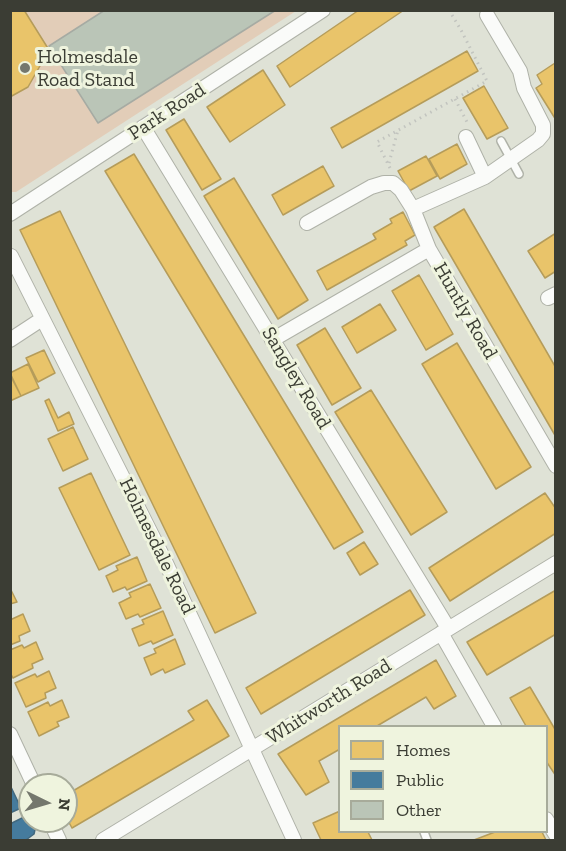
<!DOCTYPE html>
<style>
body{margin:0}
#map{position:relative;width:566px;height:851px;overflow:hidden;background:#dfe2d6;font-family:"Zilla Slab",serif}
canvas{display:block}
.frame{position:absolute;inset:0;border:12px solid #3b3d34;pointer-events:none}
.legend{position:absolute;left:338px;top:725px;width:210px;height:108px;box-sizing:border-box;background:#eff4de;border:2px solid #a7ab9a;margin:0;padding:8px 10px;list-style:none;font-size:18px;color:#3b3d34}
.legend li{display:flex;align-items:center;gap:12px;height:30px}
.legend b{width:30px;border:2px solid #a7ab9a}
.north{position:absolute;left:18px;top:773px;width:60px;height:60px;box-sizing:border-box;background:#eff4de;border:2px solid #a7ab9a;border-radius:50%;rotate:95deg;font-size:16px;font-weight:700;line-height:24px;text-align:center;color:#3b3d34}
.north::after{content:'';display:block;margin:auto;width:21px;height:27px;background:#74776d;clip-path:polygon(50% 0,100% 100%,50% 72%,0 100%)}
</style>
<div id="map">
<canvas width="566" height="851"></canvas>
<div class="frame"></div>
<ul class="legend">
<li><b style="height:16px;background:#e9c46a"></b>Homes</li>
<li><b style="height:16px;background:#457b9d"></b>Public</li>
<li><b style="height:16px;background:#bac5b7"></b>Other</li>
</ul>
<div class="north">N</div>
</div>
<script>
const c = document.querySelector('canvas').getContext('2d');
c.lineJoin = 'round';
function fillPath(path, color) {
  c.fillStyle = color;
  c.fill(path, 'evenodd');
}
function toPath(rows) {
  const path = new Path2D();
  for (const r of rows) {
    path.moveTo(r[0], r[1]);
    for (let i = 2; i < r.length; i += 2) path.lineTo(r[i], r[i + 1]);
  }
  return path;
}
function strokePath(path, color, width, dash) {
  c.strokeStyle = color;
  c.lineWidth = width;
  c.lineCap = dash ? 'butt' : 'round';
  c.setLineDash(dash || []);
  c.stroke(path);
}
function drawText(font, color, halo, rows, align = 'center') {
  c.font = font + ' "Zilla Slab",serif';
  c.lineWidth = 6;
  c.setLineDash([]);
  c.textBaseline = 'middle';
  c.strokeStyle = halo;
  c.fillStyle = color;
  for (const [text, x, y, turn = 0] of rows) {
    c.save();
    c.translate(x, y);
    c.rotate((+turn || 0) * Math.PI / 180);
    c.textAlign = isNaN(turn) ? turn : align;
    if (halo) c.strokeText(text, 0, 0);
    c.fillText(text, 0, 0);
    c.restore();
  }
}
fillPath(toPath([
 [11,11,296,11,16,192,11,192]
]), '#e2cdb8');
const homes = toPath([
 [10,10,24,10,49,50,28,87,10,97,10,10],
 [359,10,404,10,290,87,277,66,359,10],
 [467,51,478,71,342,148,331,128,467,51],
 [555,63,556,65,556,120,536,88,542,84,537,75,555,63],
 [263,70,285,105,230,142,207,107,263,70],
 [484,86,508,128,487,139,463,98,484,86],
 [184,119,221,179,202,190,166,130,184,119],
 [457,144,467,164,440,179,429,159,457,144],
 [134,154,363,532,334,549,105,171,134,154],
 [426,156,437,176,409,191,398,171,426,156],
 [323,166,334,186,283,215,272,195,323,166],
 [234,178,308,300,278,319,204,196,234,178],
 [464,209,556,368,556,437,434,227,464,209],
 [60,211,256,613,215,633,20,230,60,211],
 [403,212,415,235,405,241,407,245,327,290,317,271,376,239,373,234,392,223,390,219,403,212],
 [556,233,556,271,545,278,528,251,556,233],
 [419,275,453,334,426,350,392,291,419,275],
 [380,304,396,330,357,353,342,327,380,304],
 [325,328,361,388,332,405,297,345,325,328],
 [457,343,531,467,496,489,422,364,457,343],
 [44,350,55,373,38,382,26,358,44,350],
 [28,364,39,388,21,396,10,373,28,364],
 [10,375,21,396,10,401,10,375],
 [371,390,447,512,411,535,335,412,371,390],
 [49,399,58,418,69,412,74,424,58,431,45,401,49,399],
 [73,427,88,459,63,471,48,439,73,427],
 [91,473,130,555,99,570,59,488,91,473],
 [545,493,556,509,556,533,450,601,429,568,545,493],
 [364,542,378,564,360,575,347,553,364,542],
 [137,557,147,581,127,590,125,587,113,592,106,576,118,570,116,566,137,557],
 [150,584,161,608,140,617,138,614,126,619,119,603,131,597,129,593,150,584],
 [10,588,17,602,10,604,10,588],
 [410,590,425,615,261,714,246,688,410,590],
 [556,590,556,634,487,675,467,642,556,590],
 [163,611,173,635,153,644,151,641,139,646,132,629,144,624,142,620,163,611],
 [23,614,30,631,19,636,20,641,10,645,10,620,23,614],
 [175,639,185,664,165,673,163,669,151,675,144,658,156,653,154,649,175,639],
 [36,642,43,659,32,664,33,668,13,678,10,673,10,650,22,645,24,648,36,642],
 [436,660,456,696,434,709,426,697,377,726,340,726,340,749,319,761,329,782,306,795,278,754,436,660],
 [49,671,56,688,45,693,46,698,26,707,15,683,35,674,37,677,49,671],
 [530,687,556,731,556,776,546,761,546,726,526,726,510,698,530,687],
 [62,700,69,717,57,722,59,726,39,736,28,712,48,702,50,706,62,700],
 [207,700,229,736,72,828,66,817,66,795,194,720,188,711,207,700],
 [340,811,340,832,368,832,372,840,321,840,313,823,340,811],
 [495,832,542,832,546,840,474,840,495,832]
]);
fillPath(homes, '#e9c46a');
strokePath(homes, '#b59c5a', 1.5);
const public = toPath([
 [10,785,21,808,10,813,10,785],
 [24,817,29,818,30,821,33,821,36,825,34,834,26,840,10,840,10,824,24,817]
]);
fillPath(public, '#457b9d');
strokePath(public, '#42687e', 1.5);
const building = toPath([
 [105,10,276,10,98,123,49,46,105,10]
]);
fillPath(building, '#bac5b7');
strokePath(building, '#a6aba3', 1.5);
const service = toPath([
 [501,141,519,174],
 [424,832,427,840]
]);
const minor = toPath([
 [143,127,448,628],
 [466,137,485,177],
 [10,214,323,10],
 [307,223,371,187,384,183,393,183,401,190,413,209],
 [429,249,413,209,485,177,538,140,543,134,543,125,524,88,520,71,487,15],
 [11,256,165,561,294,840],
 [548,298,556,294],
 [10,340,42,319],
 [272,340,429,249,556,466],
 [441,633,494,726],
 [10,734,34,785],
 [546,819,556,835],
 [50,821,59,840],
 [103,840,556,563]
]);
strokePath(service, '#afb2a8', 10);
strokePath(minor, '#afb2a8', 16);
strokePath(toPath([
 [455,99,468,124],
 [389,163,398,130],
 [390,168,377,142,487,81,461,30,449,10]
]), '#c2c4bf', 3, [1.5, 4.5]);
strokePath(service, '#fafbf9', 7);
strokePath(minor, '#fafbf9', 14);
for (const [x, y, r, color] of [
 [25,68,6,"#74776d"]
]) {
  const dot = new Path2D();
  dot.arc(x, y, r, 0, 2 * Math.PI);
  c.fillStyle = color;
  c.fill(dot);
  strokePath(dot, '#eff4de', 2);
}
drawText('20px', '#3b3d34', '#eff4de', [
 ["Holmesdale",37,57],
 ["Road Stand",37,80]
], 'left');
drawText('20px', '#3b3d34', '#eff4de', [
 ["Park Road",167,112,-33],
 ["Huntly Road",465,311,60],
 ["Sangley Road",296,378,59],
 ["Holmesdale Road",157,546,64],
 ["Whitworth Road",329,702,-32]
]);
</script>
